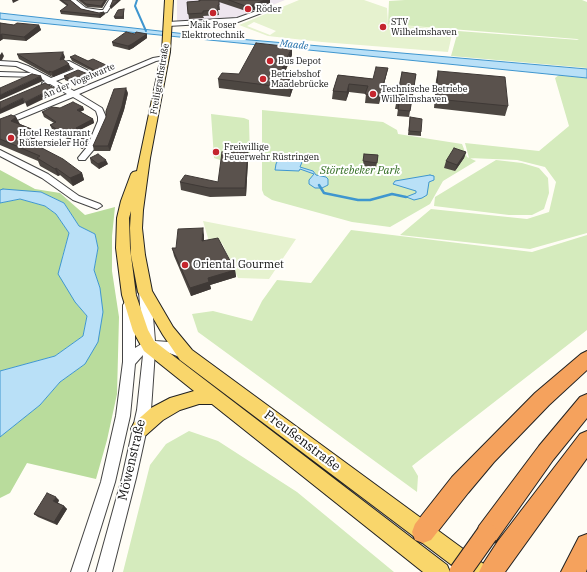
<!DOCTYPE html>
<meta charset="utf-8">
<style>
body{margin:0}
canvas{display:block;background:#fffdf5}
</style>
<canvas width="587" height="572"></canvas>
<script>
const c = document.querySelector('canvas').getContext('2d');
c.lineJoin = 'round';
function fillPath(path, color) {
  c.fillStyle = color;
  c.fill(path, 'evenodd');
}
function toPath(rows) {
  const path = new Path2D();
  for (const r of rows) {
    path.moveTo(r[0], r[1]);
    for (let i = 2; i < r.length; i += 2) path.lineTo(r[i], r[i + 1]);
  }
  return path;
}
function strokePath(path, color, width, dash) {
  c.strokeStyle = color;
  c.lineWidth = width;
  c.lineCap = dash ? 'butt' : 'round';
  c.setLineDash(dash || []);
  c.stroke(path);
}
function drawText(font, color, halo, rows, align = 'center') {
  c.font = font + ' "IBM Plex Serif",serif';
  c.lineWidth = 4;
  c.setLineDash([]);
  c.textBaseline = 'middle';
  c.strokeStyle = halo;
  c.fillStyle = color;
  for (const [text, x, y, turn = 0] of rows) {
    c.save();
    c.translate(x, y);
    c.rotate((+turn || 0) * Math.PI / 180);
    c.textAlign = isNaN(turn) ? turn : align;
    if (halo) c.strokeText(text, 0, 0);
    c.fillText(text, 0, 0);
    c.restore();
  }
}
fillPath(toPath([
 [177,0,285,0,241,18,177,22]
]), '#eee6ef');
fillPath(toPath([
 [405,0,582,0,587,2,587,68,451,56,458,31,579,40,577,39,388,24,389,1],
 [559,75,587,78,587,233,530,249,400,235,431,209,527,219,549,212,556,182,545,167,517,160,469,158,465,143,539,151,569,126,555,78],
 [262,110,383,122,397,130,398,134,462,144,467,157,476,161,443,181,430,204,390,227,352,222,272,200,264,195,262,190],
 [211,114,244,118,249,120,250,160,223,161,214,158],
 [496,160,522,163,539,168,548,178,549,193,544,209,532,215,509,215,434,206,435,197],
 [351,230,532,252,587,235,587,330,412,466,418,476,417,492,198,332,192,314,213,311,252,321,262,301,277,280,311,283],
 [189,431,218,441,297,492,394,572,123,572,150,465,166,444]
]), '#d5ebbd');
fillPath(toPath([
 [0,170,35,189,60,193,85,215,115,207,112,236,112,271,119,317,117,394,107,440,96,479,27,463,10,493,0,498,0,437,40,405,60,382,85,364,100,288,94,270,98,248,95,234,79,226,64,203,41,192,0,190],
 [20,199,45,206,56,214,69,233,62,258,75,302,87,316,83,336,55,356,0,371,0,203]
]), '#b9dc9c');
fillPath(toPath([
 [299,0,364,0,387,8,388,24,453,30,448,52,322,42,268,36,239,25],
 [254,22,276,31,270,35,247,26],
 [203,221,296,239,269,279,238,278,222,243,210,245]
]), '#e6f2cf');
const water = toPath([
 [0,13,204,36,587,69,587,78,0,19,0,13],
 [280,156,304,157,300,167,313,171,316,175,326,177,328,179,328,185,322,188,315,188,309,184,309,180,314,174,300,169,299,171,275,170,276,164,280,156],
 [430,175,434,176,434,180,429,182,427,195,422,198,414,200,409,198,406,197,416,193,416,191,393,184,395,181,430,175],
 [3,189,41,192,64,203,79,226,95,234,98,248,94,270,100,288,103,312,98,342,85,364,60,382,40,405,0,437,0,371,55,356,83,336,87,316,75,302,58,274,69,233,56,214,45,206,20,199,0,203,0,190,3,189]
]);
fillPath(water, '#b9e0f7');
strokePath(water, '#3f96cf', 1);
strokePath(toPath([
 [137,0,135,6,146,31]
]), '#3f96cf', 2);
strokePath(toPath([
 [319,185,324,193,358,200,370,200,392,194,406,197]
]), '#3f96cf', 2.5);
const minor = toPath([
 [70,0,76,0,86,8,100,10,103,10,109,0,115,0,107,12,100,14,82,10,70,0],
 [270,6,273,8,272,9,238,22,168,26,165,24,168,22,237,18,270,6],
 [165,56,168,58,167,59,156,61,79,94,102,108,106,117,106,121,95,148,85,160,79,160,78,158,87,147,98,121,98,117,96,111,90,107,73,97,0,127,0,122,67,94,50,84,43,85,42,83,45,81,38,77,0,76,0,72,31,73,16,66,0,65,0,61,17,62,28,66,51,78,74,69,64,62,69,61,94,74,90,76,79,72,56,81,74,91,153,58,165,56],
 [0,150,48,174,79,196,100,204,102,206,97,209,73,200,42,178,0,156,0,150],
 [145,288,149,289,151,292,155,341,169,342,189,350,191,354,189,358,185,359,164,351,155,351,151,410,136,478,112,572,96,572,122,478,137,410,143,355,135,364,130,416,115,482,87,572,71,572,101,482,116,416,123,362,123,305,125,302,129,301,133,302,135,305,135,348,143,343,139,292,141,289,145,288]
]);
const major = toPath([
 [165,0,173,0,170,52,150,158,143,210,142,228,145,255,152,291,173,327,192,350,485,565,488,572,461,572,180,360,163,335,138,292,131,255,130,228,131,211,129,218,130,248,136,295,148,330,154,341,447,565,450,572,423,572,212,404,199,404,180,410,163,420,146,435,140,437,134,435,131,429,134,423,151,408,170,398,194,391,144,351,133,331,122,295,116,248,117,218,121,201,131,174,133,172,137,171,162,52,165,0]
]);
const highway = toPath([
 [587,351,587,370,549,405,494,462,468,493,431,540,423,543,415,540,412,532,415,524,452,477,535,393,581,354,587,351],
 [587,394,587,418,553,460,495,542,487,545,479,542,476,534,479,526,539,446,580,397,587,394],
 [587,431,587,458,505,572,479,572,483,564,498,541,580,434,587,431],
 [587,534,587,569,586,572,561,572,579,537,587,534]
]);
strokePath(minor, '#444', 2);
strokePath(major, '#222', 2);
strokePath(highway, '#222', 2);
fillPath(minor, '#fff');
fillPath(major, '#f9d66b');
fillPath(highway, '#f5a25d');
const highwayBridge = toPath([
 [460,572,487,534]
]);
strokePath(highwayBridge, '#222', 23, []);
strokePath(highwayBridge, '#f5a25d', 21);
fillPath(toPath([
 [59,0,70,0,81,9,99,13,104,12,105,14,100,18,61,14,60,11,67,6],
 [78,0,107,0,102,8,87,7],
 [198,0,270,0,270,3,249,12,219,2,220,10,218,10,219,15,203,16,204,18,189,19,187,2,199,1],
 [124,11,124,19,115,19,114,17],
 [204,21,206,29,190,30,189,22],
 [0,23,14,25,39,25,41,30,26,41,3,39,0,41],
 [135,34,147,34,147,38,133,48,129,50,113,46,112,42],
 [17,54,65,57,63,60,71,69,53,77,51,75,52,77,19,59],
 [292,55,285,72,284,79,293,88,290,97,219,88,218,79,239,74],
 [70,57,108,66,109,70,77,85,65,80,64,76,88,74,92,71,72,61],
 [388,68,379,104,365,103,366,94,349,92,346,101,332,99,333,91,338,75,373,79],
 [438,71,508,106,505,116,434,108,436,80],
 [402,72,416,74,409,117,397,116,398,109,395,109],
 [128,93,124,110,110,151,94,151,93,146],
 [83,107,84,110,80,112,93,119,94,123,80,130,88,135,89,139,85,147,82,149,52,129,50,125,54,123,44,117,42,112,60,108],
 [16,117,20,124,34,130,37,137,32,141,42,148,82,173,84,180,73,186,60,175,58,176,40,166,38,161,0,145,0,119],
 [410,117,421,132,421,136,408,135],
 [466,152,464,158,455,171,444,168,446,161],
 [364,154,378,155,376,168,363,166],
 [90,158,108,164,99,169,91,163],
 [248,160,246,196,210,197,181,190,180,182,218,182],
 [204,235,204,241,235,270,236,277,210,285,211,289,191,296,174,256,172,248,176,248],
 [59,500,58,503,64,506,67,509,57,525,38,517,34,514]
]), '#4d4742');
fillPath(toPath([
 [12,0,19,0,13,3],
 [105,0,107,0,102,8,101,6],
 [118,0,121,0,111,9,110,7],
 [265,0,270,0,270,3,249,12,248,7],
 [104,12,105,14,100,18,99,15],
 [39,25,41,30,26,41,24,37],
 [2,34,3,39,0,41,0,35],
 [147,34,147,38,133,48,129,50,128,46],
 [292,47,292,55,285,72,285,78,281,87,280,78,282,69],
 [2,52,4,56,2,60,0,60,0,55],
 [63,52,65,57,62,65,60,60],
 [69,64,71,69,53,77,52,72],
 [108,66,109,70,77,85,75,81],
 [388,68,379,104,380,96],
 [41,76,43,81,0,100,0,95],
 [293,80,293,88,290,97,290,88],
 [349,84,349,92,346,101,347,92],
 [54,88,56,93,27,107,25,102],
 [126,88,128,93,124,110,110,151,108,146],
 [23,98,25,103,0,114,0,109],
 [83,107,84,110,78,113,77,110],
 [16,117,20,125,11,121],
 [93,119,94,123,77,131,76,128],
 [34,130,37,137,27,145,24,137],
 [88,135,89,139,85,147,82,149,80,145],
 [248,152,248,160,246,196,245,188],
 [466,152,464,158,455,171,457,165],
 [106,160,108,164,99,169,98,164],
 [56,168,60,175,58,176,55,169],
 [82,173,84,180,73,186,70,178],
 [203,228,204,235,204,249,202,241],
 [235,270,236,277,210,285,211,289,191,296,190,288,208,278],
 [56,497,59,500,57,505,53,501],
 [64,506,67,509,57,525,54,522]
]), '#3f3936');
const building = toPath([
 [61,0,70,0,81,9,99,13,104,12,99,15,60,11,68,5,61,0],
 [81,0,105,0,101,6,86,4,81,0],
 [113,0,118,0,110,7,113,0],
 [200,0,219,0,219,5,218,5,218,10,203,11,203,13,188,14,187,2,200,1,200,0],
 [229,0,265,0,248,7,229,0],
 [124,9,123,17,114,17,118,10,124,9],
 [204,21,205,25,190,26,189,22,204,21],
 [0,23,14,25,17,23,39,25,24,37,2,34,0,35,0,23],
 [126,32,135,34,136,32,147,34,132,44,128,46,112,42,126,32],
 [256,43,292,47,282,69,285,69,280,78,293,80,290,88,218,79,222,73,239,74,256,43],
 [63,52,60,60,63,59,69,64,52,72,49,71,50,73,17,54,63,52],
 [75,55,88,61,93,59,108,66,75,81,64,76,78,70,88,74,94,70,70,57,75,55],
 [376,67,388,68,380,96,365,94,368,86,349,84,347,92,333,91,338,75,373,79,376,67],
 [438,71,505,77,508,106,436,99,438,71],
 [402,72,416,74,410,111,398,110,399,103,396,103,402,72],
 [32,74,41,76,0,95,0,88,32,74],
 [45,83,54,88,25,102,23,98,0,109,0,102,45,83],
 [126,88,122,106,108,146,93,146,106,117,106,111,114,89,126,88],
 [73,102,83,107,77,110,93,119,76,128,88,135,84,143,80,145,50,125,56,122,43,113,44,113,42,112,52,107,60,108,73,102],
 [11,115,16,117,11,121,34,130,24,137,40,145,38,146,63,159,82,173,70,178,56,168,55,169,37,158,40,156,0,139,0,119,11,115],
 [410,117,422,119,421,132,409,131,410,117],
 [454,148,466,152,457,165,446,161,454,148],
 [222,152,248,152,245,188,209,188,180,182,185,175,218,182,222,152],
 [98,154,106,160,98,164,90,158,98,154],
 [364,154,378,155,377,163,363,161,364,154],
 [203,228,202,241,218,238,235,270,208,278,209,282,190,288,172,248,176,248,178,229,203,228],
 [47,493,56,497,53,501,64,506,54,522,34,514,47,493]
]);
fillPath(building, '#5a524d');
strokePath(building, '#3f3936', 1);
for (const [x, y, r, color] of [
 [248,9,4,"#c4262e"],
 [213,13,4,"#c4262e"],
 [383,27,4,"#c4262e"],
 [270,61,4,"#c4262e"],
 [263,79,4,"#c4262e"],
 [373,94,4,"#c4262e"],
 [11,138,4,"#c4262e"],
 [216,152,4,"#c4262e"],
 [185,265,4,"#c4262e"]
]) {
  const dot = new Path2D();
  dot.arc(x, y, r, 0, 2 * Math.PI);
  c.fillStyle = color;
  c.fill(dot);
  strokePath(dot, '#fff', 1.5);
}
drawText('9px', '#111', '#fff', [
 ["Röder",256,9],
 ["STV",391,22],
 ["Wilhelmshaven",391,32],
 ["Maik Poser",213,25,"center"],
 ["Elektrotechnik",213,35,"center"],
 ["Bus Depot",278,61],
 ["Betriebshof",271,74],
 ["Maadebrücke",271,84],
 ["Technische Betriebe",381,89],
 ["Wilhelmshaven",381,99],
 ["Hotel Restaurant",19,133],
 ["Rüstersieler Hof",19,143],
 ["Freiwillige",224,147],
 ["Feuerwehr Rüstringen",224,157]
], 'left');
drawText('9px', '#111', '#fff', [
 ["Freiligrathstraße",160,79,-80],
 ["An der Vogelwarte",79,81,-23]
]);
drawText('italic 10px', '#1768a6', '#fff', [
 ["Maade",294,45,6]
]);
drawText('italic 11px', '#2f6b1f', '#fff', [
 ["Störtebeker Park",360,171]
]);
drawText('11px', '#111', '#fff', [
 ["Oriental Gourmet",193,265]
], 'left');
drawText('13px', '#111', '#fff', [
 ["Preußenstraße",302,441,37],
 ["Möwenstraße",132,460,-77]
]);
</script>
